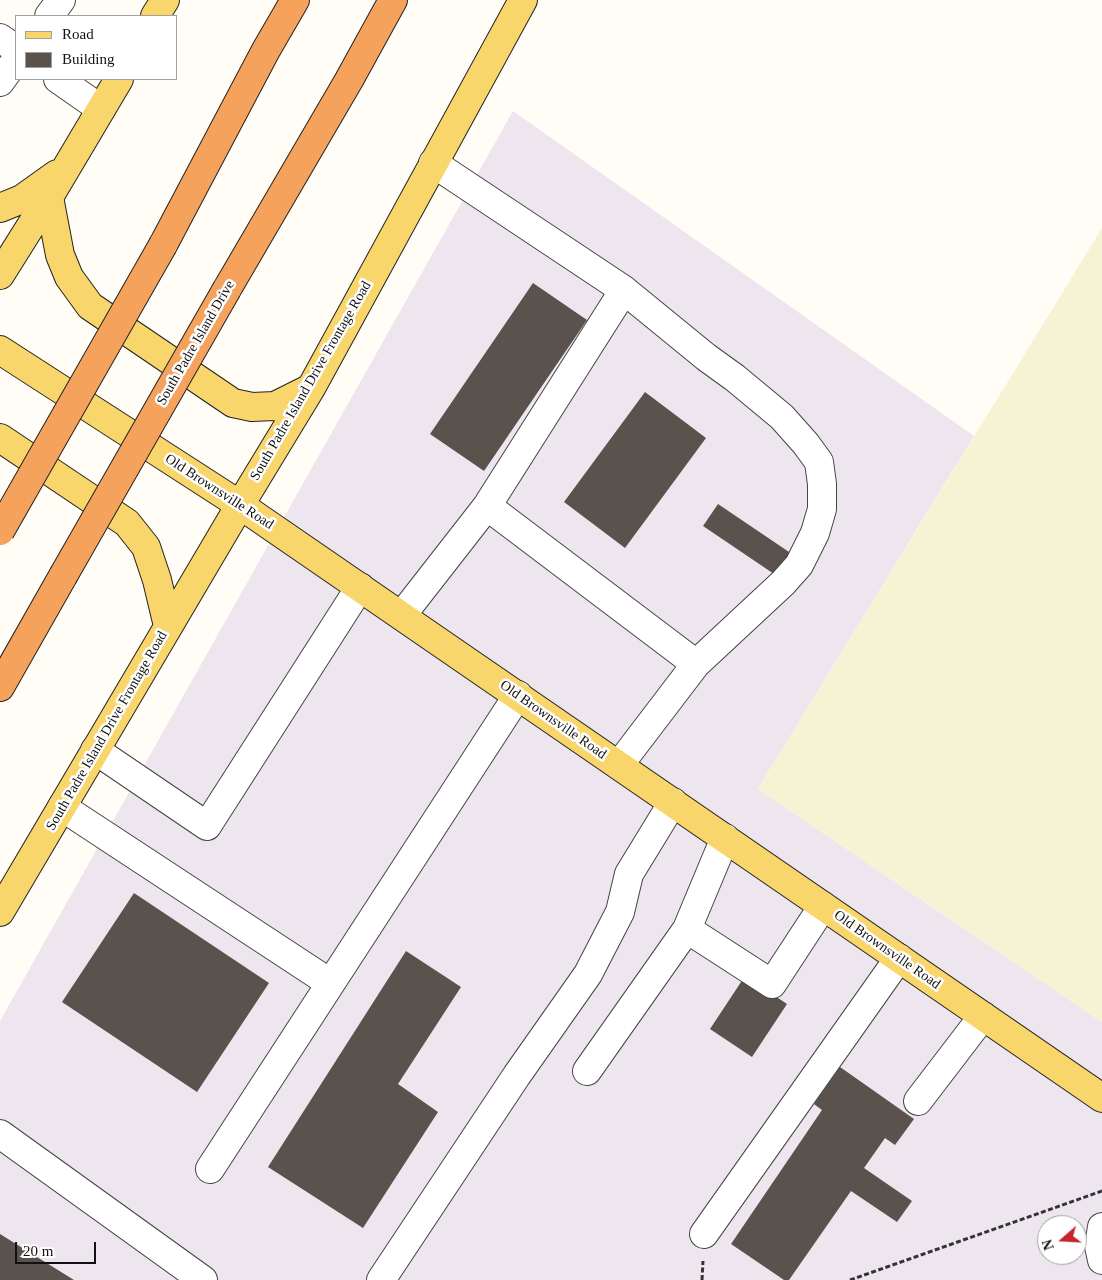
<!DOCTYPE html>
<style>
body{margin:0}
#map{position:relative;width:1102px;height:1280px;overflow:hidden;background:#fffdf5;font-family:Georgia,serif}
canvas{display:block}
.legend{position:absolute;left:15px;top:15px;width:162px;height:65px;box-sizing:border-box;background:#fff;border:1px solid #a0a0a0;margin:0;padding:6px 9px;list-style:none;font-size:15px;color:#111}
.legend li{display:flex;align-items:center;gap:10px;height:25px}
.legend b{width:25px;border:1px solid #a0a0a0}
.north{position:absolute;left:1037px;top:1215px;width:50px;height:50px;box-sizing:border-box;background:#fff;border:1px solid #a0a0a0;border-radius:50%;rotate:251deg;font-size:14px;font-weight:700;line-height:20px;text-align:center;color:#111}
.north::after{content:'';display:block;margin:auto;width:18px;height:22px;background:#c4262e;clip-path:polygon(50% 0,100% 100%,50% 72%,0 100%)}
.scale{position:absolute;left:15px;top:1242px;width:81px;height:22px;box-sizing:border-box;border:2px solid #111;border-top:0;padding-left:6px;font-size:15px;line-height:18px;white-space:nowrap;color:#111;-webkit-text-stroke:4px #fff;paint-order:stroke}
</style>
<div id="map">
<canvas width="1102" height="1280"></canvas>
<ul class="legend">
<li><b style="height:6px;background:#f9d66b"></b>Road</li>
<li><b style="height:14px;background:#5a524d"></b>Building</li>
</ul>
<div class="north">N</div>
<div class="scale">20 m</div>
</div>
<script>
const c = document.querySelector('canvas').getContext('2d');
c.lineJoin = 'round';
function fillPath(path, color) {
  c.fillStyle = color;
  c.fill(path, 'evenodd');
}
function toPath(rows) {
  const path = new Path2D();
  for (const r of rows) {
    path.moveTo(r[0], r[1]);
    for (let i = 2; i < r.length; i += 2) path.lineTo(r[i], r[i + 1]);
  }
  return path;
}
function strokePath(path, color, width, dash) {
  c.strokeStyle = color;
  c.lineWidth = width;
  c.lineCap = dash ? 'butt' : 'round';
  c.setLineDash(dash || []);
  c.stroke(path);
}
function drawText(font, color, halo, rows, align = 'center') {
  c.font = font + ' Georgia,serif';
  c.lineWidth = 5;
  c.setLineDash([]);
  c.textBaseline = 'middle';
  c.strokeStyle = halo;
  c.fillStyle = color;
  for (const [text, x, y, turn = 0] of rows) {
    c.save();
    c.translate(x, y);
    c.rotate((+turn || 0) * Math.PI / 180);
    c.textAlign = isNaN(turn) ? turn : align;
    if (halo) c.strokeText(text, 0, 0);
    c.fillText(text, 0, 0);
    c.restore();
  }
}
fillPath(toPath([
 [513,111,974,436,758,789,1102,1022,1102,1280,0,1280,0,1021],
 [1047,1225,1077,1225,1077,1255,1047,1255]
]), '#eee6ef');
fillPath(toPath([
 [1102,228,1102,1022,758,789]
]), '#f6f3d4');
fillPath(toPath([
 [533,283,587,320,484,471,430,434],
 [645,392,706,438,625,548,564,502],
 [718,504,792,554,777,576,703,526],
 [134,893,269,983,197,1092,62,1002],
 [406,951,461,987,398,1084,438,1112,363,1228,268,1167],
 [745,976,787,1004,752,1057,710,1029],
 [840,1067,914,1119,895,1145,885,1138,864,1168,912,1201,897,1222,851,1191,789,1280,784,1280,731,1244,822,1110,814,1104],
 [0,1234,74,1280,0,1280]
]), '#5a524d');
const minor = toPath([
 [49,16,61,0],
 [0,38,16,49],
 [58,79,101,109],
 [0,82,16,60],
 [433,163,624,290,487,506],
 [624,290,706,357,735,378,782,417,806,444,819,462,822,484,822,509,815,533,799,565,783,583,696,664],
 [402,615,487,506,696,664,619,765],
 [95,750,207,826,360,587],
 [62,807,330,983],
 [687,929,772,984,823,906],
 [587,1071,687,929,725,838],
 [918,1101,983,1016],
 [0,1134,203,1280],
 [210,1169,518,695],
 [1102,1227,1099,1246,1102,1260],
 [704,1234,899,958],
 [381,1280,517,1075,588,974,620,912,629,874,673,802]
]);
const major = toPath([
 [155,16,165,0],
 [49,197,60,255,69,277,90,306,233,403,252,407,275,406,311,388],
 [0,208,22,199,57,174],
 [0,275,49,197,119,79],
 [0,350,240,505,1102,1098],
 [0,438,127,523,146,547,157,580,168,626],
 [0,912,240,505,311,388,523,0]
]);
const highway = toPath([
 [163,245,266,50,295,0],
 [227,289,349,80,393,0],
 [0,687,63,576]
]);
strokePath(minor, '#444', 30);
strokePath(major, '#222', 30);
strokePath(highway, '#222', 30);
strokePath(toPath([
 [702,1280,703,1261],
 [850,1280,1102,1191]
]), '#333', 3, [5, 2.5]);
strokePath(minor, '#fff', 28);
strokePath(major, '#f9d66b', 28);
strokePath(highway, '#f5a25d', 28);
const highwayBridge = toPath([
 [0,531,163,245],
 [63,576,227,289]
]);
strokePath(highwayBridge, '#222', 30, []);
strokePath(highwayBridge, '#f5a25d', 28);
drawText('14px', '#111', '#fff', [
 ["South Padre Island Drive",196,343,-60],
 ["South Padre Island Drive Frontage Road",311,381,-60],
 ["Old Brownsville Road",219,492,33],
 ["Old Brownsville Road",553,720,35],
 ["South Padre Island Drive Frontage Road",107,731,-60],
 ["Old Brownsville Road",887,950,35]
]);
</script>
